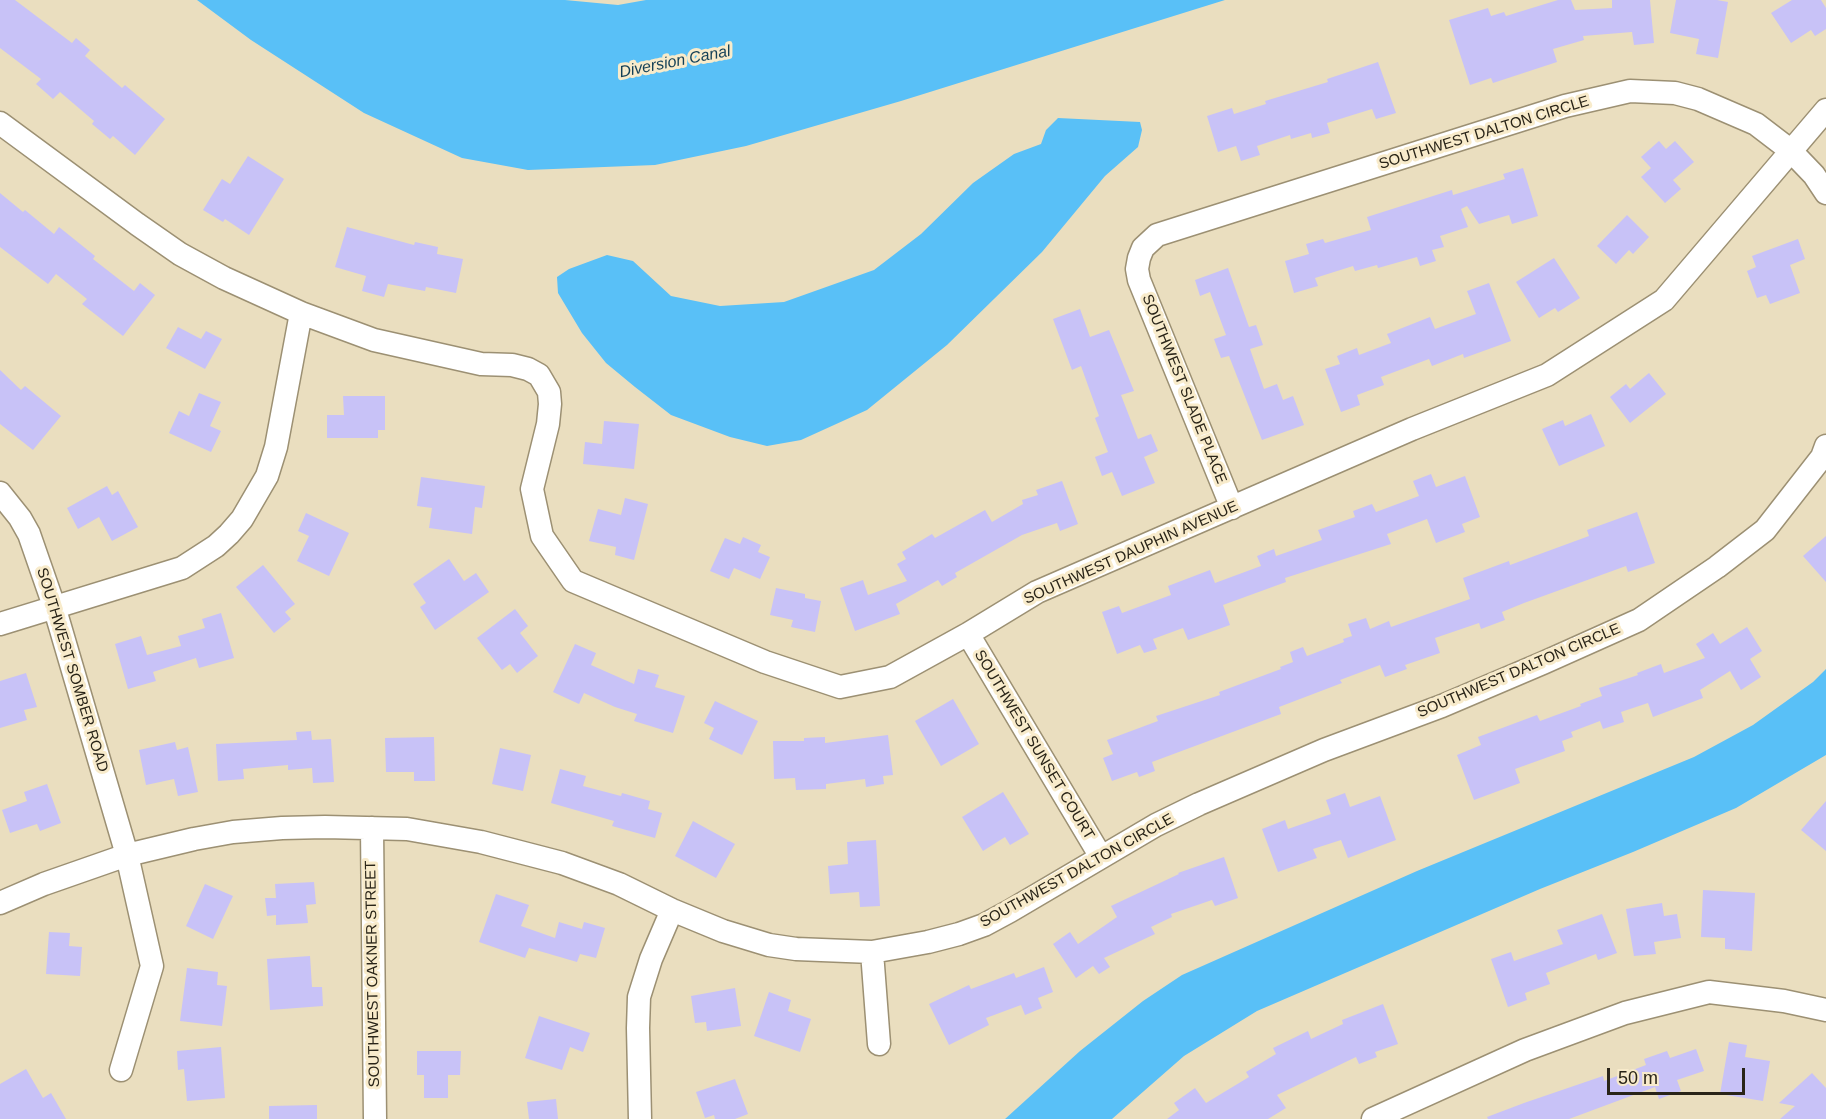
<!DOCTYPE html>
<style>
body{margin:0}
#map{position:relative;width:1826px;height:1119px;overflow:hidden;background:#eadebf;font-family:Arial,sans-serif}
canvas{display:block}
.scale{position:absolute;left:1607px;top:1068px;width:138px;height:27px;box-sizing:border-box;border:3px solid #292418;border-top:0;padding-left:8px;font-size:18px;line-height:21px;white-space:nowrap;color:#292418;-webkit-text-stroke:4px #f8ebcb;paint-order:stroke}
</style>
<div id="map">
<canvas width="1826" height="1119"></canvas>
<div class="scale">50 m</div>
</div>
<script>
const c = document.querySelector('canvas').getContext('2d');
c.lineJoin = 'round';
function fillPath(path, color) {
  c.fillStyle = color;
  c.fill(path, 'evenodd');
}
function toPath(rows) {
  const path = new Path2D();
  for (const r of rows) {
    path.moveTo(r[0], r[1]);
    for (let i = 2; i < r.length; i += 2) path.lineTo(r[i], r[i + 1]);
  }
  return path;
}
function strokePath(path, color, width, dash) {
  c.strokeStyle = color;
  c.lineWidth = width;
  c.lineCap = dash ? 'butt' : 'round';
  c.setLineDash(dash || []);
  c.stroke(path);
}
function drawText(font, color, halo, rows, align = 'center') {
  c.font = font + ' Arial,sans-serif';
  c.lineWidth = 6;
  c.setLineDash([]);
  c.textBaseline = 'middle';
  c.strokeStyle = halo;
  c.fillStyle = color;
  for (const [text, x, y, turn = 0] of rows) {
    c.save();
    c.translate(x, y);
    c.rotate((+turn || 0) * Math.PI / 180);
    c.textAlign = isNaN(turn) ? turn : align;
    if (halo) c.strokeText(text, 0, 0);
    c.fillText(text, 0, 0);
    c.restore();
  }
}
fillPath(toPath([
 [197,0,565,0,618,5,646,0,1225,0,901,101,746,146,655,165,528,170,462,158,364,113,251,40],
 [1058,118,1140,122,1142,130,1138,147,1105,176,1042,252,947,345,867,410,801,440,767,446,730,437,671,415,635,387,606,363,582,333,558,293,557,277,569,269,607,255,633,261,671,296,720,306,784,302,874,270,921,234,973,183,1014,154,1041,144,1046,130],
 [1826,669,1826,755,1736,808,1633,852,1540,889,1257,1011,1184,1056,1112,1119,1005,1119,1080,1051,1143,1001,1182,975,1417,871,1694,757,1753,725,1813,682]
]), '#59c0f7');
fillPath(toPath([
 [0,0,15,0,72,43,76,38,90,50,85,56,122,88,125,85,165,119,135,155,113,136,110,139,92,124,94,121,60,92,53,99,36,84,41,79,0,48],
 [1558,0,1571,0,1575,10,1612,8,1612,0,1650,0,1654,43,1634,45,1632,32,1583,36,1584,40,1553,49,1557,62,1493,83,1491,78,1470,85,1449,20,1488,8,1491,16,1504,12,1506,16],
 [1676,0,1717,0,1728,2,1718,58,1696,54,1699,39,1670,33],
 [1792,0,1821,0,1826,8,1826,29,1815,36,1811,30,1791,43,1771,13],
 [1378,62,1396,113,1376,119,1372,109,1327,123,1330,133,1312,138,1311,133,1291,139,1290,135,1257,146,1260,155,1241,161,1236,146,1218,152,1207,116,1232,108,1234,114,1266,104,1265,101,1328,82,1327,79],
 [1659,141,1666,149,1675,141,1694,162,1673,180,1681,189,1665,203,1641,177,1651,168,1641,157],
 [248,156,284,179,249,235,225,219,223,222,203,210,222,179,230,184],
 [1523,168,1538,216,1512,224,1509,215,1479,224,1467,206,1461,209,1468,227,1440,236,1444,247,1432,250,1436,261,1420,266,1417,257,1378,268,1377,265,1355,271,1353,266,1315,278,1318,286,1294,293,1285,261,1309,254,1306,244,1323,239,1325,243,1371,230,1367,217,1452,190,1453,195,1505,179,1503,174],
 [0,193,23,212,25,210,54,234,59,227,95,256,93,259,134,291,140,283,155,295,123,336,82,304,87,299,56,274,48,284,0,247],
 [1627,215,1649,237,1633,254,1629,250,1616,264,1597,246],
 [347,227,414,245,415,242,438,247,437,254,463,259,456,293,426,287,425,291,388,284,384,297,362,291,366,276,335,267],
 [1798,239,1805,259,1790,265,1800,293,1770,304,1766,295,1757,298,1747,271,1756,267,1752,256],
 [1554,258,1580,298,1558,312,1555,308,1539,318,1516,282],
 [1228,268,1249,327,1256,325,1263,345,1250,349,1264,389,1277,384,1283,400,1293,396,1304,425,1262,440,1229,356,1221,358,1214,339,1226,335,1210,292,1200,296,1195,280],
 [1489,283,1511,341,1464,358,1463,354,1432,366,1429,359,1381,377,1384,385,1357,395,1360,405,1341,412,1325,369,1340,364,1337,356,1357,348,1359,355,1391,343,1387,334,1430,317,1435,329,1476,314,1467,291],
 [1080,309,1090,337,1109,330,1134,391,1121,395,1138,439,1151,434,1158,451,1144,457,1155,483,1122,496,1112,472,1102,476,1095,457,1108,452,1095,418,1099,416,1081,366,1072,370,1053,319],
 [178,327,201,339,206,331,222,339,205,369,166,348],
 [0,370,21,390,25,386,61,416,33,450,0,424],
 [1649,373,1666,394,1630,423,1610,397,1626,384,1630,389],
 [199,393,221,402,210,426,221,431,211,452,169,433,179,411,189,416],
 [343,396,385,396,385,430,378,430,378,438,327,438,327,415,344,415],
 [1591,414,1605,446,1559,466,1542,429,1563,420,1565,426],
 [604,421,639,424,634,469,583,464,585,442,602,444],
 [1431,474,1436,487,1465,476,1480,517,1462,524,1465,532,1436,543,1427,519,1387,534,1391,544,1285,578,1286,582,1223,605,1230,625,1188,640,1183,628,1153,639,1157,649,1144,653,1140,645,1117,654,1102,612,1119,606,1122,613,1171,595,1168,586,1210,570,1215,583,1261,566,1257,556,1274,549,1276,556,1322,540,1318,530,1355,517,1353,511,1372,504,1376,512,1419,496,1413,481],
 [421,477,485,486,482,508,475,507,472,534,429,528,432,508,417,506],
 [1062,481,1078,524,1060,531,1057,523,1022,535,955,573,957,577,942,586,938,580,896,604,900,614,855,631,840,588,863,580,868,595,907,581,897,564,906,559,902,552,932,534,935,538,985,510,992,522,1023,504,1022,500,1038,495,1036,490],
 [107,486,112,495,118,491,138,527,112,541,99,517,78,529,67,508],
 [625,498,648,504,634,560,615,555,616,547,589,541,598,509,621,515],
 [1637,512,1655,563,1628,572,1626,566,1524,603,1502,612,1505,620,1481,629,1479,623,1435,638,1440,653,1405,665,1407,669,1385,677,1380,665,1340,680,1342,683,1279,707,1281,714,1152,762,1155,771,1139,777,1137,772,1112,781,1103,758,1113,754,1107,740,1158,721,1156,716,1220,695,1219,692,1281,669,1280,667,1293,662,1290,652,1303,647,1307,656,1344,642,1343,639,1352,636,1348,624,1366,618,1370,629,1389,621,1391,627,1470,599,1463,578,1509,561,1510,565,1589,536,1587,530],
 [306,513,349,533,329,576,297,561,309,536,298,531],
 [1826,536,1826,582,1803,556],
 [743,537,761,545,758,552,770,557,760,579,734,568,729,579,710,571,725,538,740,544],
 [449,559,464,581,476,573,489,592,435,630,420,607,426,603,413,584],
 [263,565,295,604,285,612,291,619,274,633,236,587],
 [776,588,805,594,805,598,821,601,815,632,791,627,793,620,770,615],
 [515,609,528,626,520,633,538,656,517,673,510,664,502,670,477,638],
 [221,613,234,658,199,668,196,658,153,672,156,681,128,689,115,644,141,636,147,655,181,646,178,636,205,628,202,619],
 [1747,627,1762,651,1750,659,1761,677,1741,690,1730,671,1700,690,1703,698,1653,717,1648,703,1621,712,1624,722,1603,729,1600,721,1571,732,1573,737,1562,741,1565,751,1515,769,1520,783,1474,800,1457,755,1481,745,1478,737,1537,715,1540,721,1581,706,1580,704,1602,696,1599,688,1638,675,1637,673,1661,664,1664,673,1705,658,1696,644,1713,633,1720,644],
 [575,644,596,653,591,665,634,684,638,669,659,675,655,687,685,696,673,733,634,721,637,714,615,707,584,693,579,704,553,692],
 [26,673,37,707,24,710,27,720,0,728,0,681],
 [953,699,979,744,941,766,915,721],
 [715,701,758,721,742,755,709,739,714,728,704,723],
 [311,731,312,740,331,739,334,782,313,783,312,768,288,770,288,765,243,769,244,779,218,781,216,744,297,740,296,732],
 [888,735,893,775,883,776,884,784,866,787,865,779,826,784,826,789,796,790,795,778,774,779,773,741,804,741,804,738,825,737,825,743],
 [434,737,435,781,414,781,414,772,386,772,385,738],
 [175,742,177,750,188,747,198,792,178,796,174,779,146,785,139,750],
 [500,748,531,755,523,791,492,784],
 [560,769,586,776,583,786,621,796,622,793,650,801,648,809,662,813,655,838,612,826,614,821,551,803],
 [47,784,61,823,40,831,37,824,10,833,2,810,27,801,24,792],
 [1003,792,1029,834,1010,845,1005,837,983,851,962,817],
 [1345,793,1350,807,1380,796,1396,840,1348,858,1341,840,1313,849,1317,858,1278,872,1262,829,1285,820,1288,829,1331,814,1326,800],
 [1826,801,1826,851,1801,830],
 [693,821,735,844,716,878,675,856],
 [876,840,880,906,860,907,859,892,830,894,828,866,848,864,847,842],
 [1224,857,1238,898,1215,906,1212,900,1171,914,1172,917,1151,927,1155,934,1104,958,1110,967,1099,974,1093,966,1076,978,1053,944,1070,932,1078,944,1117,917,1111,906,1179,874,1178,873],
 [314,882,316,904,306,905,308,923,276,925,276,915,267,916,265,898,276,898,275,884],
 [205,884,233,896,213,939,186,926],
 [1703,890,1755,893,1752,951,1725,949,1725,938,1701,937],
 [496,894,529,905,521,926,555,938,559,922,582,929,584,922,605,928,596,958,580,954,577,962,529,948,525,958,479,942],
 [1662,903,1664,916,1677,914,1681,938,1654,942,1656,954,1634,956,1626,909],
 [1602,914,1617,953,1598,960,1596,954,1546,973,1550,984,1525,993,1527,1000,1508,1007,1491,959,1511,952,1514,961,1563,944,1557,930],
 [49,932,70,933,69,946,82,947,80,976,46,974],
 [310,956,312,987,322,987,323,1006,270,1010,267,959],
 [1044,967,1053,992,1038,998,1042,1008,1025,1015,1021,1005,986,1018,989,1025,949,1045,929,1004,969,985,971,989,1014,973,1016,978],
 [187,968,218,972,217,985,227,986,222,1026,180,1021],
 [735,988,741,1026,707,1031,706,1022,695,1023,691,996],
 [769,992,791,1000,788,1011,811,1019,800,1052,754,1036],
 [1383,1004,1398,1044,1375,1052,1377,1057,1359,1064,1356,1057,1277,1095,1286,1108,1268,1119,1167,1119,1179,1110,1174,1103,1195,1088,1206,1103,1249,1077,1246,1072,1276,1054,1273,1048,1308,1031,1311,1039,1343,1024,1342,1020],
 [539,1016,590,1033,583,1052,570,1047,562,1070,525,1058],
 [1729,1042,1747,1045,1745,1057,1770,1061,1763,1101,1720,1094],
 [221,1047,225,1098,187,1101,184,1069,178,1070,177,1051],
 [1696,1049,1704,1071,1677,1080,1681,1091,1659,1099,1655,1087,1569,1119,1488,1119,1487,1117,1524,1103,1603,1076,1604,1081,1646,1065,1644,1059,1667,1051,1670,1058],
 [417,1051,461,1051,460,1075,448,1075,448,1098,424,1098,424,1075,417,1075],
 [26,1069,43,1098,51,1093,66,1119,0,1119,0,1084],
 [1812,1073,1826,1088,1826,1119,1780,1119,1795,1106,1779,1103],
 [735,1079,748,1114,735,1119,715,1119,714,1115,705,1118,696,1092],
 [556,1099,558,1119,529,1119,527,1102],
 [317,1105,317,1119,269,1119,269,1106]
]), '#c8c2f7');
const street = toPath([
 [0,123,137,224,180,254,224,278,301,313,374,340,481,364,512,365,528,369,539,375,549,392,550,404,548,424,532,489,542,536,573,581,765,662,840,687,890,677,968,634,1037,592,1412,429,1547,375,1664,300,1826,110],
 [0,493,20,518,29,534,54,606,127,855,152,966,121,1070],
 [1232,508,1139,280,1137,269,1139,258,1143,248,1157,235,1565,106,1630,91,1675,93,1698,99,1756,124,1790,150,1814,175,1826,193],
 [0,624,182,568,216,546,229,534,242,519,267,476,276,447,301,313],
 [968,634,1101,857],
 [372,828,375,1119],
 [0,903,44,884,127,855,194,839,233,832,282,828,325,827,407,829,481,842,562,863,619,884,672,910,723,931,769,945,796,949,872,952,928,942,959,934,984,925,1010,911,1156,825,1199,804,1324,750,1442,706,1543,663,1639,620,1717,567,1765,530,1822,457,1826,446],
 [872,952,879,1044],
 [640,1119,638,1028,639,997,651,959,672,910],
 [1373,1119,1525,1050,1625,1013,1709,992,1784,1001,1826,1010]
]);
strokePath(street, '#9c9073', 25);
strokePath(street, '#fff', 22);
drawText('15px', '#292418', '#f8ebcb', [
 ["SOUTHWEST DALTON CIRCLE",1484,133,-17],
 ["SOUTHWEST SLADE PLACE",1184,389,68],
 ["SOUTHWEST DAUPHIN AVENUE",1131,553,-24],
 ["SOUTHWEST SOMBER ROAD",72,670,73],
 ["SOUTHWEST DALTON CIRCLE",1519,671,-23],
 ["SOUTHWEST SUNSET COURT",1034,745,59],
 ["SOUTHWEST DALTON CIRCLE",1077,871,-29],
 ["SOUTHWEST OAKNER STREET",373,974,-91]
]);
drawText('italic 16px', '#133f56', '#f8ebcb', [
 ["Diversion Canal",675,62,-11]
]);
</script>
